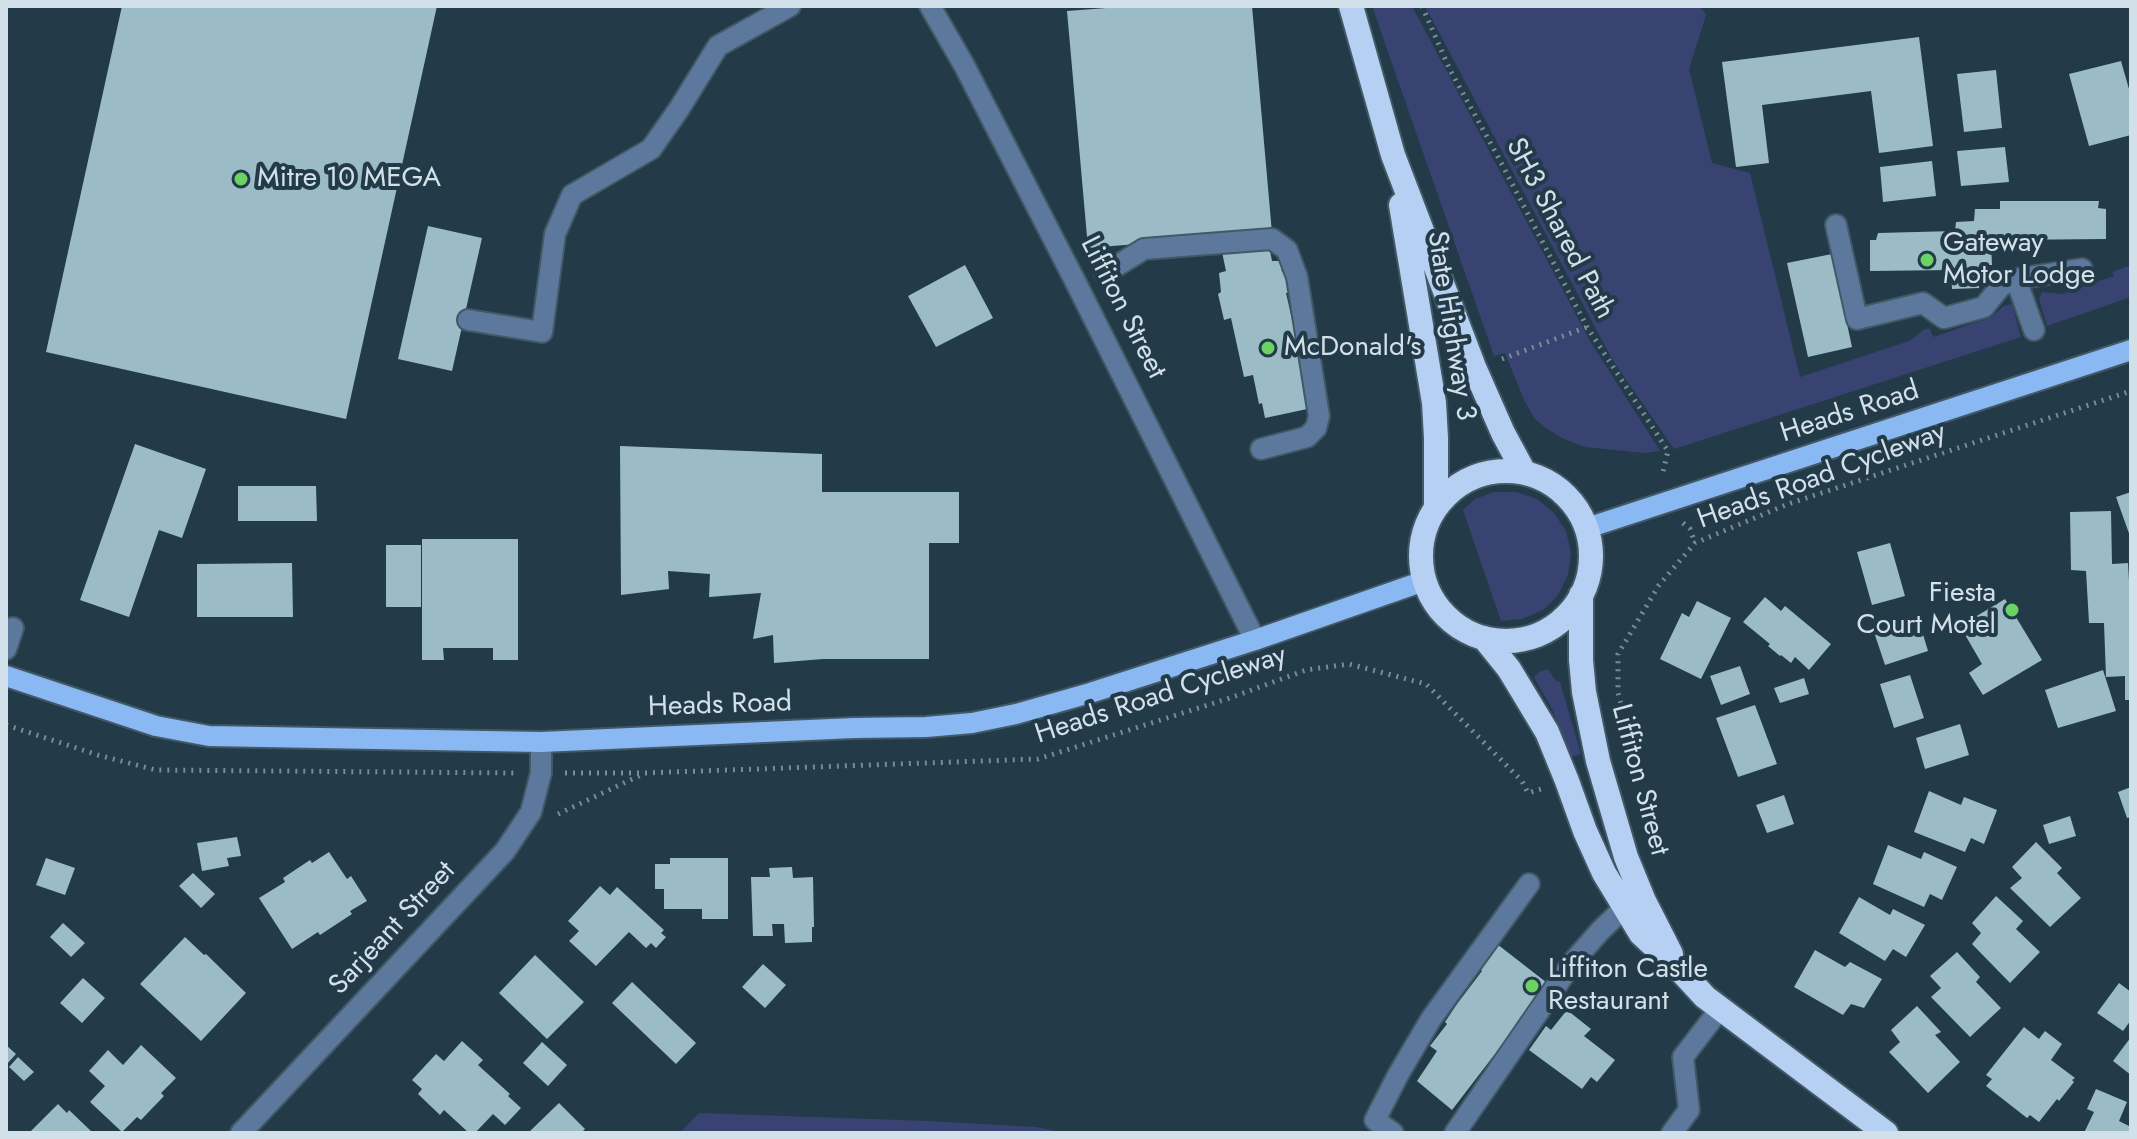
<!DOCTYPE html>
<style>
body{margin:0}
#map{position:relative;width:2137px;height:1139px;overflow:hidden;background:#233a48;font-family:Jost,sans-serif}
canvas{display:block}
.frame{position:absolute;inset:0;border:8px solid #d2e0e9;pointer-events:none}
</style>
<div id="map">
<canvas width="2137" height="1139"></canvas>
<div class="frame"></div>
</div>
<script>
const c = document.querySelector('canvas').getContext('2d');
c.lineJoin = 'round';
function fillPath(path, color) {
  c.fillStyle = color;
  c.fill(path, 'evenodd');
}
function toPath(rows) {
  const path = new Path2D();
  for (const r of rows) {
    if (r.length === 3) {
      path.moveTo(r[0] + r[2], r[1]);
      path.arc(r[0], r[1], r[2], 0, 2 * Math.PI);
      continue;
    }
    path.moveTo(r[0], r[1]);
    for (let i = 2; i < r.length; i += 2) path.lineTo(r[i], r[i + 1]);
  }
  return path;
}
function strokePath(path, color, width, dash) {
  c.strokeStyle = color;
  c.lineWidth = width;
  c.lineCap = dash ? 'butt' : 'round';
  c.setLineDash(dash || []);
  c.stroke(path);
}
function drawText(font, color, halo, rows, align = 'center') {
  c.font = font + ' Jost,sans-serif';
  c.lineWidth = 8;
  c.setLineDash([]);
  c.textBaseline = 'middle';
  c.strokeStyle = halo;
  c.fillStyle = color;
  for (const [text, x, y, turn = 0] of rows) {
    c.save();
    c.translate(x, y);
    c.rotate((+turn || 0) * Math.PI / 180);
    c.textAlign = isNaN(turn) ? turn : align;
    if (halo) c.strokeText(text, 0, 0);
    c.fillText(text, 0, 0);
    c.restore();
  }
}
fillPath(toPath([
 [1372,6,1412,6,1590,341,1660,451,1644,453,1585,447,1564,439,1547,429,1535,419,1524,400,1505,353,1494,356],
 [1425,6,1700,6,1706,15,1689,69,1712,163,1750,173,1800,377,1909,341,1925,329,1930,329,1933,337,1991,317,2004,306,2012,304,2021,337,1674,449,1612,359],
 [2131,265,2131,297,2047,326,2039,299,2042,292,2062,294,2114,276,2112,272],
 [1494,492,1516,492,1537,499,1554,513,1566,531,1571,553,1568,575,1558,595,1543,610,1522,619,1501,621,1463,510,1475,499],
 [1548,669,1555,680,1560,682,1581,754,1571,757,1552,709,1534,677,1539,672],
 [699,1113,929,1121,1036,1127,1066,1133,680,1133]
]), '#394371');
fillPath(toPath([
 [122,6,437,6,346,419,46,352],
 [1132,6,1252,6,1272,233,1088,248,1067,11],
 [1919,37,1933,146,1879,153,1871,91,1762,105,1769,163,1736,167,1722,62],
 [2121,61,2131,96,2131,135,2089,146,2069,74],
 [1996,70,2002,128,1964,132,1957,74],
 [2005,147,2009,182,1961,186,1957,151],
 [1932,161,1936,196,1883,202,1880,167],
 [2000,201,2099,201,2098,208,2106,209,2106,239,2002,240,2002,242,1991,243,1992,265,1979,265,1979,288,1952,289,1951,270,1870,271,1870,240,1876,240,1878,233,1955,231,1956,222,1974,221,1975,209,2000,209],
 [428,226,482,238,452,371,398,359],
 [1269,246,1272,261,1280,261,1282,272,1292,270,1296,292,1286,293,1312,408,1265,418,1262,403,1259,404,1253,375,1244,377,1231,318,1224,320,1218,294,1221,292,1219,273,1226,271,1222,252],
 [1832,254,1852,347,1808,357,1787,263],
 [965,265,993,318,936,347,908,296],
 [135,444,206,469,182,538,159,530,129,617,80,600],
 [620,446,822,454,822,492,959,492,959,543,929,543,929,659,823,659,774,663,773,635,753,639,761,593,709,597,710,574,668,571,669,589,621,595],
 [238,486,316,486,317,521,238,521],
 [2131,492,2131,539,2116,497],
 [2111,511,2112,564,2128,563,2131,616,2131,700,2125,700,2125,676,2106,677,2104,623,2089,623,2086,571,2071,570,2070,512],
 [422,539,518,539,518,660,493,660,493,648,443,648,444,660,422,660],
 [1890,543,1905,596,1872,605,1857,552],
 [386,545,421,545,421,607,386,607],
 [292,563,293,617,197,617,197,564],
 [1765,597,1781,611,1785,606,1831,644,1809,670,1795,657,1791,663,1781,655,1780,656,1768,646,1770,644,1743,622],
 [2005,599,2042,660,1983,695,1969,673,1982,664,1960,626],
 [1697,601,1731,618,1701,679,1660,659,1682,613,1689,617],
 [1919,621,1928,651,1885,665,1875,635],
 [1740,666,1750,694,1721,705,1710,676],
 [2103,670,2116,711,2058,728,2045,690],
 [1910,675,1924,718,1894,728,1880,684],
 [1804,678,1809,694,1780,703,1774,688],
 [1755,705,1777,764,1738,777,1716,718],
 [1960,724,1969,755,1925,769,1916,738],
 [2131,787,2131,817,2127,818,2118,792],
 [1929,791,1961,805,1964,797,1997,810,1984,844,1971,838,1965,852,1914,832],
 [1784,795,1794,824,1767,833,1756,805],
 [2070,816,2076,836,2049,844,2043,825],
 [237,837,241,856,227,858,229,866,202,871,197,843],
 [2036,842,2062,868,2057,873,2081,898,2050,927,2010,888,2022,878,2012,867],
 [1888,845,1921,859,1924,852,1957,867,1942,900,1930,894,1924,907,1873,884],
 [329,852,347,879,351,876,367,901,350,911,352,914,320,935,318,932,292,949,259,898,285,882,283,878,310,860,312,863],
 [46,858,75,868,65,895,36,885],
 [670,858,728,858,728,919,702,919,702,909,664,909,664,889,655,889,655,864,670,864],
 [792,867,793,878,813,877,814,927,812,927,812,942,785,943,784,924,772,924,773,936,753,936,751,877,770,877,769,868],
 [193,873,215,894,201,908,179,886],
 [600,886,610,895,617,887,664,930,661,933,666,937,656,948,651,943,646,948,629,932,596,966,569,941,579,931,568,921],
 [1996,896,2023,921,2016,929,2040,952,2010,983,1972,944,1981,933,1972,923],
 [1859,897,1890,915,1893,909,1925,925,1906,957,1893,949,1885,961,1839,933],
 [63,923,85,943,71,957,50,937],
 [185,937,204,955,206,954,246,993,201,1041,140,984],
 [1497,944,1551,986,1531,1007,1452,1110,1417,1081,1437,1051,1430,1046,1447,1024,1445,1022,1457,1004,1482,971,1479,967],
 [1815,950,1845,967,1850,962,1882,979,1864,1008,1851,1004,1843,1015,1794,987],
 [1957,952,1980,977,1976,982,2001,1008,1970,1037,1931,997,1941,988,1930,976],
 [535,955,584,1002,547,1039,499,993],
 [763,964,786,985,765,1008,742,987],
 [83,978,105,998,82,1023,60,1003],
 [632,982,696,1043,676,1064,612,1003],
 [2119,983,2131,992,2131,1020,2123,1031,2097,1013],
 [1917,1006,1941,1032,1935,1035,1960,1062,1928,1093,1889,1052,1900,1042,1891,1030],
 [1567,1010,1591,1029,1584,1036,1615,1060,1597,1082,1591,1077,1582,1089,1529,1050,1546,1026,1551,1030],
 [2024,1027,2039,1039,2045,1031,2062,1044,2051,1060,2075,1078,2072,1080,2074,1082,2059,1101,2057,1099,2039,1122,2030,1115,2027,1118,1986,1086,1992,1079,1986,1075],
 [2131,1037,2131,1075,2113,1061],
 [462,1041,483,1060,478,1065,510,1094,508,1096,521,1108,505,1125,493,1114,475,1133,469,1133,444,1110,440,1115,418,1094,422,1089,412,1080,436,1054,444,1061],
 [542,1042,567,1065,548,1086,523,1063],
 [6,1045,16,1054,6,1065],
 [141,1045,176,1078,161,1093,164,1096,141,1120,137,1117,122,1132,90,1102,105,1086,89,1071,108,1050,123,1065],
 [18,1057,34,1072,24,1081,9,1067],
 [2096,1089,2127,1102,2119,1121,2131,1127,2131,1133,2084,1133,2094,1112,2087,1109],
 [559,1103,585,1129,581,1133,528,1133],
 [58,1104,67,1113,69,1110,93,1133,29,1133]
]), '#9bbcc6');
const minor = toPath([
 [930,6,964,65,1074,279,1255,640],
 [1836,225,1857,319,1923,303,1944,318,1984,307,2001,286,2016,279],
 [1105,273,1144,249,1272,239,1287,250,1297,277,1319,416,1316,428,1307,437,1261,449],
 [468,320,542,332,555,234,572,195,651,149,679,109,718,46,790,6],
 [2034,330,2016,279,2082,269],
 [6,649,13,628],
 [241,1133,505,851,531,812,541,773,541,742],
 [1393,1133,1375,1120,1398,1075,1431,1019,1529,884],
 [1455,1133,1572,963,1600,931,1624,908],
 [1672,1133,1689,1110,1683,1057,1720,1009]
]);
const major = toPath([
 [1587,528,2131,350],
 [6,676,156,726,209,736,541,742,854,728,926,727,972,723,1016,714,1090,693,1255,640,1424,581]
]);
const highway = toPath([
 [1351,6,1393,155,1474,367,1503,433,1524,472],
 [1401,205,1434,403,1436,438,1436,506],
 [1506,556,85],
 [1581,595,1581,660,1584,692,1598,761,1626,857,1644,901,1671,954],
 [1484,638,1509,669,1547,732,1567,781,1585,831,1604,873,1641,934,1680,970,1705,997,1886,1133]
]);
strokePath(minor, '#425865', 24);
strokePath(major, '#425865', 24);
strokePath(highway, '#425865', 28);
strokePath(toPath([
 [1422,6,1450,70,1496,153,1587,327,1668,451,1662,476],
 [1502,359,1587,327],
 [1683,523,1690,529,1695,543],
 [6,725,98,755,156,770,515,773],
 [1624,745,1631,742,1618,693,1618,654,1659,585,1695,543,1788,504,2131,391],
 [565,773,644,773,1038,759,1230,698,1306,670,1349,664,1426,684,1522,781,1528,793,1541,789],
 [558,814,643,774]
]), '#798c97', 5, [2, 6]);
strokePath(minor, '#5c799d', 20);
strokePath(major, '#8ab8f3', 20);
strokePath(highway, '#b5d0f3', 24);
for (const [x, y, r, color] of [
 [241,179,8,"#6ad363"],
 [1927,260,8,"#6ad363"],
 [1268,348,8,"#6ad363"],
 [2012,610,8,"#6ad363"],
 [1532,986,8,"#6ad363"]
]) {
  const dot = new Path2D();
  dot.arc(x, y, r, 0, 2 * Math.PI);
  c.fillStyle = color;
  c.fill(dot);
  strokePath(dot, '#233a48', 3);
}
drawText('28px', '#d2e0e9', '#233a48', [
 ["Mitre 10 MEGA",257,179],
 ["Gateway",1943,244],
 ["Motor Lodge",1943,276],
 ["McDonald's",1284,348],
 ["Fiesta",1996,594,"right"],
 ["Court Motel",1996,626,"right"],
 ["Liffiton Castle",1548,970],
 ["Restaurant",1548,1002]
], 'left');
drawText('28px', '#d2e0e9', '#233a48', [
 ["SH3 Shared Path",1559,229,62],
 ["Liffiton Street",1122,308,63],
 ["State Highway 3",1450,326,81],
 ["Heads Road",1850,413,-18],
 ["Heads Road Cycleway",1822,477,-20],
 ["Heads Road Cycleway",1161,696,-18],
 ["Heads Road",720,706,-2],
 ["Liffiton Street",1639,780,75],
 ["Sarjeant Street",393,929,-47]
]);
</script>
